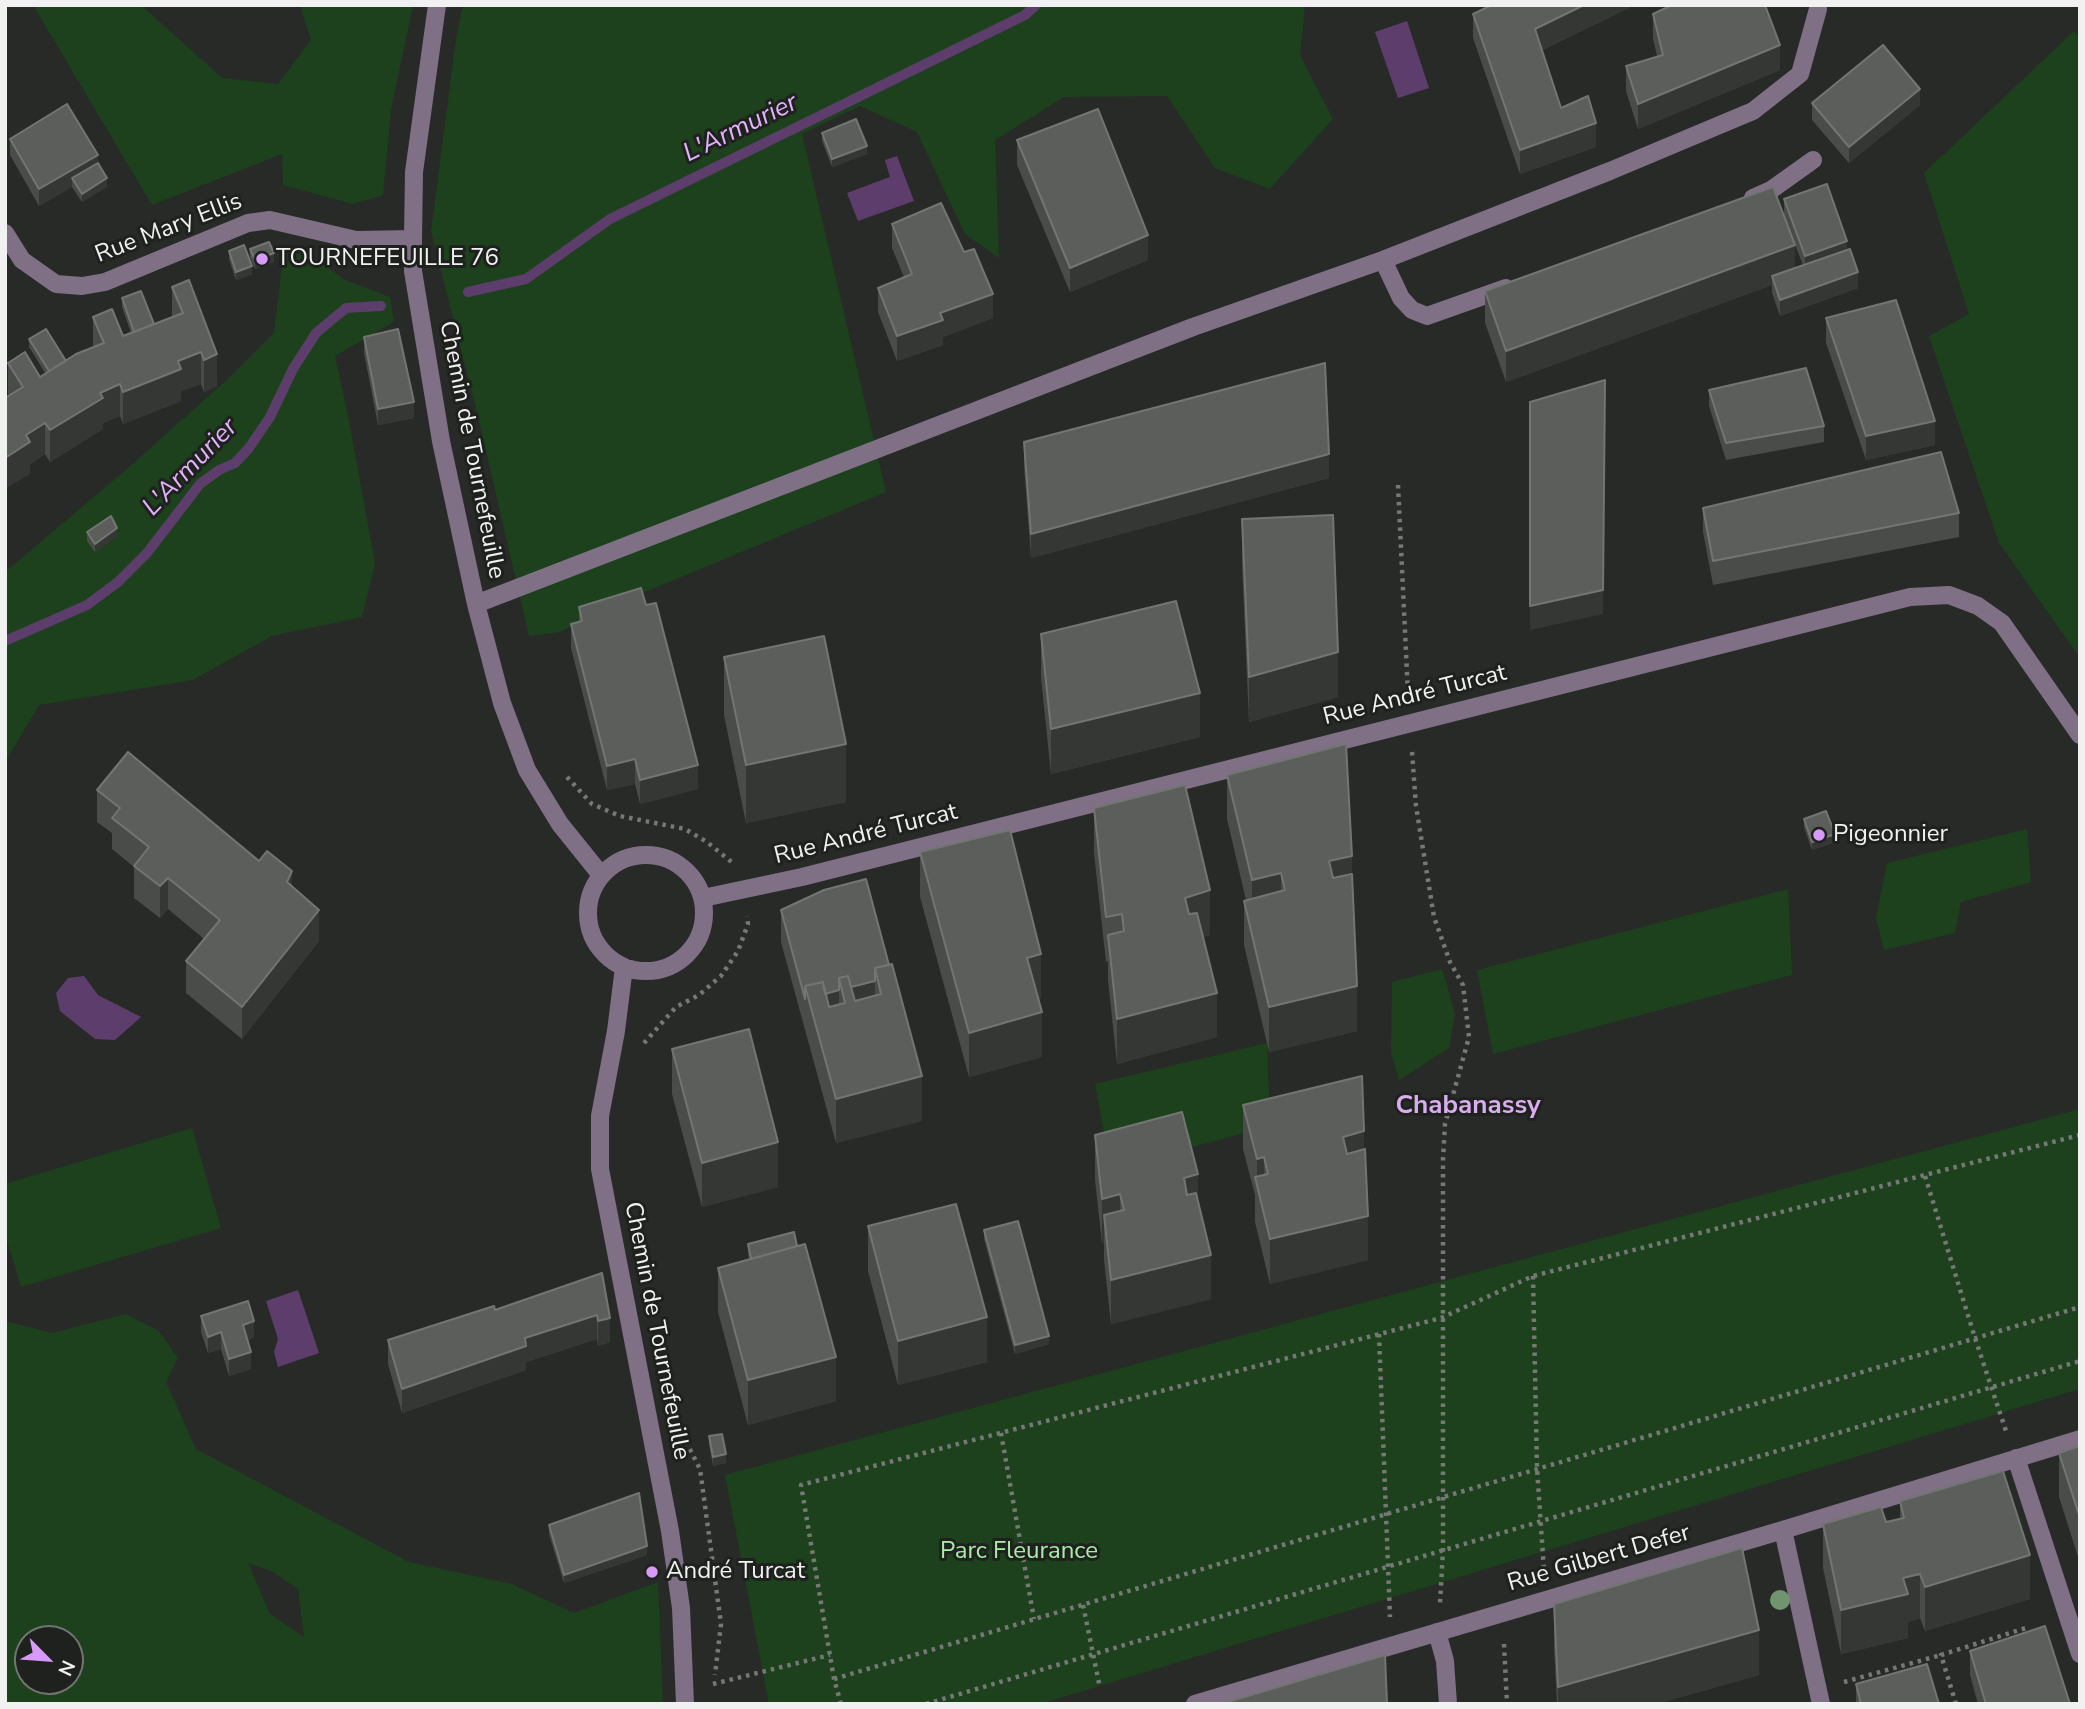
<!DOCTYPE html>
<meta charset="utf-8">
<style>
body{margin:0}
#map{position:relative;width:2085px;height:1709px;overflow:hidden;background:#282a28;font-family:"Nunito Sans",sans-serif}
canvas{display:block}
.frame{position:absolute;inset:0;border:7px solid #f0f1f0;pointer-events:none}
.north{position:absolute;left:14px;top:1625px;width:70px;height:70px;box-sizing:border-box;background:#1e211e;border:2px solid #727472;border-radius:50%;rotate:115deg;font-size:19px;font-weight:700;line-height:28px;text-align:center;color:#f0f1f0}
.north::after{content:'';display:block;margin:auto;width:24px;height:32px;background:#d89af8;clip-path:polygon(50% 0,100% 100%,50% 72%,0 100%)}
</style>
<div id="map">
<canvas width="2085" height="1709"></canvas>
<div class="frame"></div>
<div class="north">N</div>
</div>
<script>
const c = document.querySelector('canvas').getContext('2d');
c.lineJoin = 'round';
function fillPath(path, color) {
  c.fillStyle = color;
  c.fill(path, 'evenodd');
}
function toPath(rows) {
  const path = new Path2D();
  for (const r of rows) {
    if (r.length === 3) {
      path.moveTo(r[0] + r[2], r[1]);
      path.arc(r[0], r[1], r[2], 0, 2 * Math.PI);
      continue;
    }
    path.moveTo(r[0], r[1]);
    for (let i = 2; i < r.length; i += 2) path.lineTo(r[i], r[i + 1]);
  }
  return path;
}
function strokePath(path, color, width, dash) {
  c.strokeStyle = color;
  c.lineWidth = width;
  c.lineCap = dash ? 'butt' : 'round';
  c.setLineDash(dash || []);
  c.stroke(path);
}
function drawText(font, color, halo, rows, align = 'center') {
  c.font = font + ' "Nunito Sans",sans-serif';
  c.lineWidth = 6;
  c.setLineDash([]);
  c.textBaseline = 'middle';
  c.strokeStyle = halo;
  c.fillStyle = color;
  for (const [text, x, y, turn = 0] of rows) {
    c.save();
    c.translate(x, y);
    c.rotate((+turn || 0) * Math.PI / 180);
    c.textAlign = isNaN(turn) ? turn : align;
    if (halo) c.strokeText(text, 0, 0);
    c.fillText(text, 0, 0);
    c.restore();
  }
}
fillPath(toPath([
 [33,5,141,5,222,78,278,84,311,40,300,5,413,5,391,110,383,195,353,204,283,185,282,154,152,205],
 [463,5,1305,5,1300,55,1333,119,1270,189,1215,168,1167,96,1064,97,995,140,999,258,965,234,917,132,860,106,802,134,886,492,628,599,560,632,529,636,475,404,431,231,456,39],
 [2074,31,2080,38,2080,658,1999,543,1929,336,1969,314,1924,173],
 [284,250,316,259,345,280,390,297,394,322,335,356,349,421,375,563,362,617,272,636,193,680,39,705,5,762,5,572,128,468,231,376,274,333],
 [2027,829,2031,882,1961,902,1955,933,1884,950,1876,918,1887,863],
 [1788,889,1792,975,1493,1054,1477,970],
 [1442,969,1455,1013,1449,1048,1399,1080,1391,1053,1392,982],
 [1267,1043,1270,1126,1111,1169,1095,1084],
 [2080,1109,2080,1389,1040,1704,769,1704,725,1475],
 [192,1128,221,1228,21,1287,5,1234,5,1184],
 [126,1314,159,1331,178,1358,166,1382,196,1449,409,1562,512,1584,574,1613,658,1582,663,1704,5,1704,5,1321,52,1333],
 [248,1563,271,1571,298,1589,304,1637,270,1614],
 [28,1639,70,1639,70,1681,28,1681]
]), '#1c411c');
fillPath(toPath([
 [1407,21,1429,88,1398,98,1375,32],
 [897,156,914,201,858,221,847,193,890,177,885,160],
 [84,976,98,995,141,1017,115,1040,95,1039,60,1011,56,993,68,978],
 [298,1290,319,1353,278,1367,274,1352,278,1339,266,1301]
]), '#5d3d6c');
strokePath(toPath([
 [468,292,526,279,610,219,1025,15,1036,5],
 [5,641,87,605,118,582,147,553,200,484,219,470,235,463,249,448,270,417,293,369,316,333,346,308,381,306]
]), '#5d3d6c', 10);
strokePath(toPath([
 [1398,485,1408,694],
 [1412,752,1416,806,1434,917,1450,962,1463,985,1469,1037,1445,1124,1443,1160,1443,1551,1440,1603],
 [567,777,592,804,620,816,685,829,707,842,734,864],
 [644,1043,676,1007,699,995,721,976,738,951,748,924,747,916],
 [1925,1176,1975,1338,2007,1434],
 [1533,1276,1537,1468,1544,1571],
 [1379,1334,1390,1617],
 [1001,1433,1034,1619],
 [682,1434,700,1469,721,1624,715,1675],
 [1083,1605,1100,1688],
 [1504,1644,1507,1704],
 [834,1679,2080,1307],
 [1844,1682,1941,1655],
 [713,1684,830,1655],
 [841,1704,834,1679,801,1485,1441,1318,1533,1276,2080,1135],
 [926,1704,2080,1361],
 [1956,1704,1941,1655,2029,1627]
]), '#767876', 4.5, [3.5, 5]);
strokePath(toPath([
 [437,5,414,172,413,239,413,271,441,441,476,604,502,703,527,770,560,824,601,875],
 [1753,198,1771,190,1813,160],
 [5,233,22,260,56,284,82,286,105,282,248,223,270,220,356,240,413,239],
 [1383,260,1401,298,1412,310,1427,316,1506,288],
 [476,604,1193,327,1383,260,1610,171,1753,111,1800,74,1818,9],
 [646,913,58],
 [703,898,802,877,1910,597,1949,595,1978,606,2002,623,2080,735],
 [624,967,616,1031,600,1116,600,1169,670,1531,681,1608,685,1704],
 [2016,1458,2080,1654],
 [1783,1530,1821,1704],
 [1437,1632,1445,1661,1448,1704],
 [1195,1704,1783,1530,2080,1439]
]), '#7f7086', 18);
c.fillStyle = '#70956e';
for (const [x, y] of [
 [1780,1600]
]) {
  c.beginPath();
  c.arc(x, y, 10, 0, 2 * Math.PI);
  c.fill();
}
fillPath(toPath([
 [1635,5,1542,50,1561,108,1596,147,1520,174,1473,38,1473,14],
 [1653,14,1780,70,1638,129,1626,91,1626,66,1657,56,1653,38],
 [1812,103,1920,105,1849,163,1812,120],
 [822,133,867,154,832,167,822,141],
 [10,139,98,163,107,187,82,202,72,187,39,206,10,155],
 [1017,140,1148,260,1070,292,1017,165],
 [1784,199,1847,249,1858,288,1780,316,1772,293,1772,285,1506,382,1485,323,1485,291,1784,215],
 [1795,245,1803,265,1795,268],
 [892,224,993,318,943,337,943,345,897,361,878,312,878,288,904,277,892,248],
 [250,249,274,262,255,269,250,257],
 [229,251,252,274,236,280,229,259],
 [172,287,217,386,204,392,201,384,181,391,181,401,123,424,120,416,103,423,103,429,50,462,45,454,30,464,30,474,8,394,8,363,40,377,45,373,29,347,29,339,66,361,93,347,93,317,123,336,131,333,122,307,122,298,154,324,172,317],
 [1826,318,1935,445,1866,460,1826,343],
 [364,337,414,418,378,425,364,353],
 [1709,390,1824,426,1824,442,1726,460,1709,406],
 [1024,442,1329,478,1031,558,1024,466],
 [1703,508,1959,513,1959,537,1713,585,1703,532],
 [1242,519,1338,697,1249,722,1242,564],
 [87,532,117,536,95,552,87,541],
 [579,607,698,789,640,804,635,784,607,790,571,648,571,624,579,622],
 [1041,634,1200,737,1051,774,1041,678],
 [724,657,846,802,746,823,724,715],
 [1227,775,1352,874,1357,1031,1269,1052,1244,945,1244,901,1246,900,1227,819],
 [97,790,259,861,292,887,319,941,242,1039,186,993,186,961,204,939,168,909,160,918,134,898,134,867,112,849,112,833,97,822],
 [1094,808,1210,935,1203,937,1217,1037,1117,1064,1108,980,1108,961,1106,962,1094,853],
 [1804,819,1835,842,1812,850,1804,827],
 [920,852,1041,998,1038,999,1042,1057,969,1077,920,897],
 [866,879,922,1121,836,1143,781,942,781,910],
 [672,1049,778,1187,702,1207,672,1094],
 [1243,1105,1364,1150,1368,1260,1270,1284,1255,1222,1255,1195,1243,1149],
 [1095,1135,1211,1299,1111,1324,1104,1260,1104,1243,1102,1243,1095,1180],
 [868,1226,987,1362,898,1385,868,1271],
 [984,1230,1049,1344,1015,1354,984,1239],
 [748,1244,836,1401,748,1425,718,1312,718,1268,749,1259,748,1252],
 [602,1273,610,1342,598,1346,597,1339,526,1362,526,1370,402,1413,388,1364,388,1340,495,1310],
 [201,1316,254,1337,248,1340,251,1369,229,1376,221,1349,208,1353,201,1332],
 [709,1436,726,1463,713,1466,709,1444],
 [2080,1446,2080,1563,2059,1497,2059,1453],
 [1900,1501,2030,1599,1925,1631,1920,1618,1908,1622,1908,1638,1841,1654,1823,1568,1823,1524,1886,1522,1900,1519],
 [549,1525,647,1555,564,1583,549,1534],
 [1554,1604,1759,1675,1656,1704,1557,1704,1554,1648],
 [1970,1651,2070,1704,1978,1704,1970,1675],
 [1856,1684,1939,1704,1856,1704]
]), '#4a4c4a');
fillPath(toPath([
 [1584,5,1635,5,1535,53,1535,29],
 [1780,45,1780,70,1638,129,1638,104],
 [1920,89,1920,105,1849,163,1849,147],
 [1596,123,1596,147,1520,174,1520,150],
 [867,146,867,154,832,167,832,159],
 [98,155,98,171,72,178,72,187,39,206,39,189],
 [107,178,107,187,82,202,82,194],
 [1148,235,1148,260,1070,292,1070,268],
 [1847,241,1847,257,1805,273,1805,256],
 [1795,245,1795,276,1772,276,1772,285,1506,382,1506,351],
 [274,253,274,262,255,269,255,260],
 [252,266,252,274,236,280,236,272],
 [1858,272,1858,288,1780,316,1780,300],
 [993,294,993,318,943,337,943,345,897,361,897,336,940,313],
 [201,352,201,384,181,391,181,401,123,424,123,392,178,361],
 [217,354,217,386,204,392,204,360],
 [120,384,120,416,103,423,103,429,50,462,50,430,100,393],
 [414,402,414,418,378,425,378,409],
 [1605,404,1603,614,1530,630,1530,606],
 [1935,421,1935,445,1866,460,1866,436],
 [45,423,45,454,30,464,30,474,5,489,5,458,26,435],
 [1329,454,1329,478,1031,558,1031,534],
 [117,528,117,536,95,552,95,544],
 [1338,652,1338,697,1249,722,1249,677],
 [1200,693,1200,737,1051,774,1051,729],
 [846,744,846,802,746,823,746,765],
 [635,759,635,784,607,790,607,766],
 [698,765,698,789,640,804,640,780],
 [1835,834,1835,842,1812,850,1812,842],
 [1352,856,1352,901,1329,906,1329,861],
 [292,871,292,903,287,882],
 [1281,873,1281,918,1252,924,1252,880],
 [168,878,168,909,160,918,160,886],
 [1210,890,1210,935,1185,942,1185,898],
 [319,910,319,941,242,1039,242,1007],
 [1041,954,1041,998,1027,1002,1027,958],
 [875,981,875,1013,845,1003,842,990],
 [1357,986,1357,1031,1269,1052,1269,1007],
 [839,990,839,1022,808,998],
 [1217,993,1217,1037,1117,1064,1117,1019],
 [1042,1012,1042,1057,969,1077,969,1033],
 [922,1076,922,1121,836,1143,836,1099],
 [1364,1131,1364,1176,1343,1181,1343,1137],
 [778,1142,778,1187,702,1207,702,1163],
 [1264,1157,1264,1201,1257,1186,1257,1159],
 [1198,1174,1198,1219,1184,1222,1184,1178],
 [1120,1194,1120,1238,1104,1215,1104,1243,1102,1243,1102,1199],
 [1368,1216,1368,1260,1270,1284,1270,1239],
 [1211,1255,1211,1299,1111,1324,1111,1280],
 [597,1315,597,1339,526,1362,526,1370,402,1413,402,1389,525,1338],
 [987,1317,987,1362,898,1385,898,1341],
 [610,1318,610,1342,598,1346,598,1321],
 [254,1321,254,1337,243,1341,243,1325],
 [221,1332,221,1349,208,1353,208,1337],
 [1049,1336,1049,1344,1015,1354,1015,1345],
 [251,1352,251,1369,229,1376,229,1359],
 [836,1357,836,1401,748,1425,748,1380],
 [726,1454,726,1463,713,1466,713,1457],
 [647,1546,647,1555,564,1583,564,1575],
 [2030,1555,2030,1599,1925,1631,1925,1587],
 [1920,1574,1920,1618,1908,1622,1908,1638,1841,1654,1841,1610,1903,1578],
 [1759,1630,1759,1675,1656,1704,1558,1704,1558,1687]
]), '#353735');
const building = toPath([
 [1492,5,1584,5,1535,29,1561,108,1588,96,1596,123,1520,150,1473,14,1492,5],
 [1672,5,1765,5,1780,45,1638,104,1626,66,1663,55,1653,14,1672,5],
 [1883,45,1920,89,1849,147,1812,103,1883,45],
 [67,104,98,155,39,189,10,139,67,104],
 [1098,109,1148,235,1070,268,1017,140,1098,109],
 [856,119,867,146,832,159,822,133,856,119],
 [98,163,107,178,82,194,72,178,98,163],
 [1827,184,1847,241,1805,256,1784,199,1827,184],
 [1773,187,1795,245,1506,351,1485,291,1773,187],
 [941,203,964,252,974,249,993,294,940,313,943,320,897,336,878,288,912,274,892,224,941,203],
 [269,242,274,253,255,260,250,249,269,242],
 [244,245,252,266,236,272,229,251,244,245],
 [1850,249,1858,272,1780,300,1772,276,1850,249],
 [189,280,217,354,204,360,201,352,178,361,181,369,123,392,120,384,100,393,103,398,50,430,45,423,26,435,30,442,5,458,5,398,23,387,8,363,25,352,40,377,76,354,104,343,93,317,112,309,123,336,183,313,172,287,189,280],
 [141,291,154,324,134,332,122,298,141,291],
 [1896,300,1935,421,1866,436,1826,318,1896,300],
 [46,329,66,361,49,371,29,339,46,329],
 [398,329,414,402,378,409,364,337,398,329],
 [1325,363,1329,454,1031,534,1024,442,1325,363],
 [1806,368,1824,426,1726,443,1709,390,1806,368],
 [1605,380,1603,590,1530,606,1530,402,1605,380],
 [1941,452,1959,513,1713,561,1703,508,1941,452],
 [1333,515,1338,652,1249,677,1242,519,1333,515],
 [111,516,117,528,95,544,87,532,111,516],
 [641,588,646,605,656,603,698,765,640,780,635,759,607,766,571,624,582,621,579,607,641,588],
 [1176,601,1200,693,1051,729,1041,634,1176,601],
 [824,636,846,744,746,765,724,657,824,636],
 [1346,744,1352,856,1329,861,1333,878,1352,874,1357,986,1269,1007,1244,901,1285,890,1281,873,1252,880,1227,775,1346,744],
 [128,752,259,861,267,851,292,871,287,882,319,910,242,1007,186,961,220,920,168,878,160,886,134,866,149,847,112,818,120,808,97,790,128,752],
 [1185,785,1210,890,1185,898,1189,914,1197,913,1217,993,1117,1019,1108,935,1124,931,1122,914,1106,917,1094,808,1185,785],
 [1826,811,1835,834,1812,842,1804,819,1826,811],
 [1010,830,1041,954,1027,958,1042,1012,969,1033,920,852,1010,830],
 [866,879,889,965,875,968,875,981,851,987,848,976,839,978,839,990,825,994,823,982,805,986,805,999,781,910,824,890,866,879],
 [892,964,922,1076,836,1099,805,986,823,982,829,1007,845,1003,839,978,848,976,855,1001,881,994,875,968,892,964],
 [749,1029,778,1142,702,1163,672,1049,749,1029],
 [1362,1076,1364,1131,1343,1137,1347,1154,1365,1149,1368,1216,1270,1239,1255,1177,1268,1174,1264,1157,1257,1159,1243,1105,1362,1076],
 [1182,1112,1198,1174,1184,1178,1187,1195,1196,1193,1211,1255,1111,1280,1104,1215,1124,1210,1120,1194,1102,1199,1095,1135,1182,1112],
 [956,1204,987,1317,898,1341,868,1226,956,1204],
 [1018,1221,1049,1336,1015,1345,984,1230,1018,1221],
 [794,1232,797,1246,751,1259,748,1244,794,1232],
 [805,1244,836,1357,748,1380,718,1268,805,1244],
 [602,1273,610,1318,598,1321,597,1315,525,1338,526,1346,402,1389,388,1340,494,1306,495,1310,602,1273],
 [248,1301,254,1321,243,1325,251,1352,229,1359,221,1332,208,1337,201,1316,248,1301],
 [722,1434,726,1454,713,1457,709,1436,722,1434],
 [2080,1446,2080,1518,2059,1453,2080,1446],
 [2003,1471,2030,1555,1925,1587,1920,1574,1903,1578,1908,1594,1841,1610,1823,1524,1881,1507,1886,1522,1904,1518,1900,1501,2003,1471],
 [639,1493,647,1546,564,1575,549,1525,639,1493],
 [1742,1548,1759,1630,1558,1687,1554,1604,1742,1548],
 [2045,1626,2070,1704,1986,1704,1970,1651,2045,1626],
 [1385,1655,1387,1704,1221,1704,1385,1655],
 [1927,1664,1939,1704,1861,1704,1856,1684,1927,1664]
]);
fillPath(building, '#5b5e5b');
strokePath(building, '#737573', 2);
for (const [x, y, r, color] of [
 [262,259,7,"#d89af8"],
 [1819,835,7,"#d89af8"],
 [652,1572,7,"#d89af8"]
]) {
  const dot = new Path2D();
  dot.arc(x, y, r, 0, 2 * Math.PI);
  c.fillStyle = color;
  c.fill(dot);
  strokePath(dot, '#1e211e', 2.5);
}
drawText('24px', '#f0f1f0', '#1e211e', [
 ["Rue Mary Ellis",169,229,-21],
 ["Chemin de Tournefeuille",471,450,79],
 ["Rue André Turcat",1415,696,-14],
 ["Rue André Turcat",866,835,-14],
 ["Chemin de Tournefeuille",656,1331,79],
 ["Rue Gilbert Defer",1599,1559,-16]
]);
drawText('24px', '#f0f1f0', '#1e211e', [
 ["TOURNEFEUILLE 76",276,259],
 ["Pigeonnier",1833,835],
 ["André Turcat",666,1572]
], 'left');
drawText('24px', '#aaeca7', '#1e211e', [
 ["Parc Fleurance",1019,1552]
]);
drawText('italic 26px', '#e3b2fd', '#1e211e', [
 ["L'Armurier",741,129,-26],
 ["L'Armurier",191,468,-46]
]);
drawText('bold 26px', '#d9aeef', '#1e211e', [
 ["Chabanassy",1468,1107]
]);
</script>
